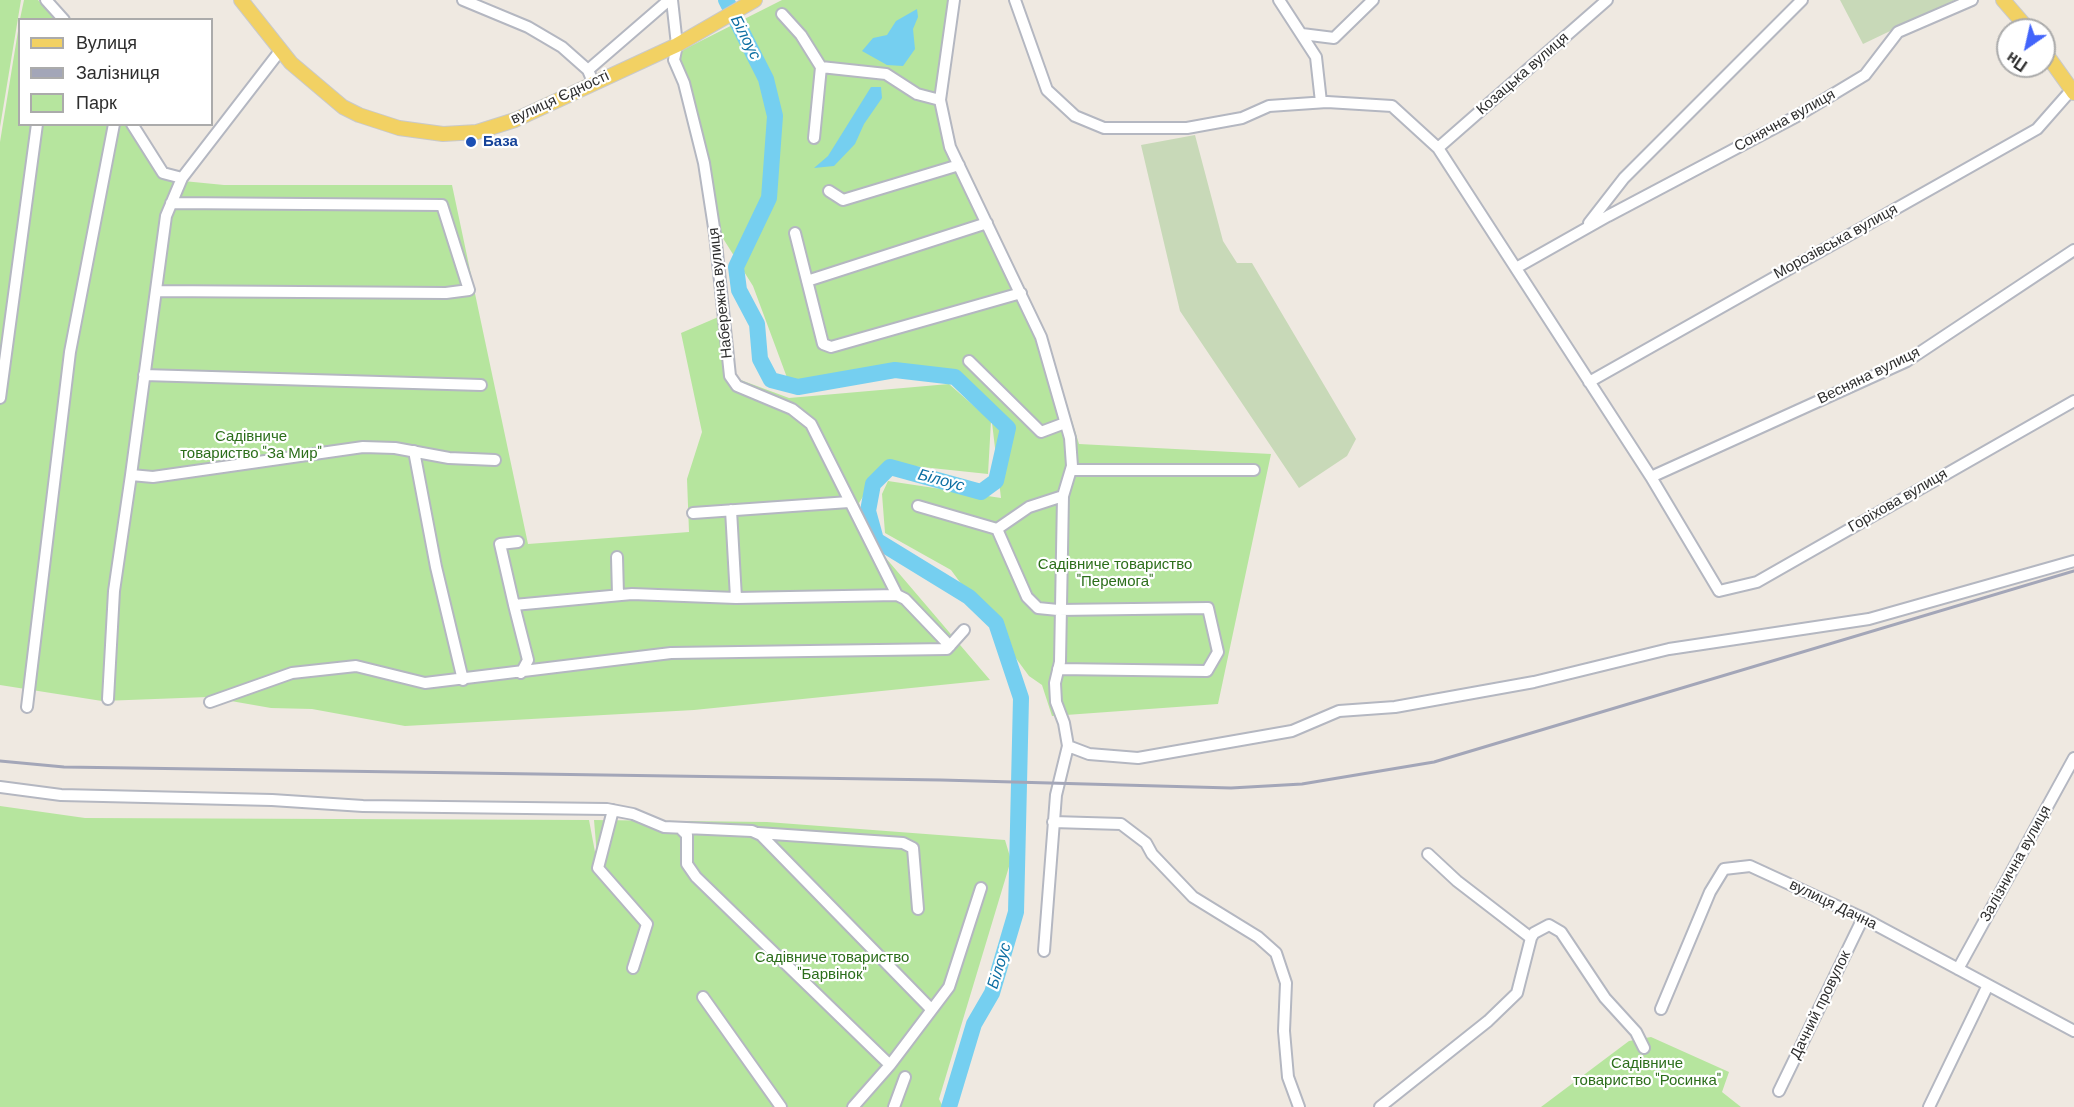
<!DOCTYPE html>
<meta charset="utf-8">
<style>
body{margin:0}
#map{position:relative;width:2074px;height:1107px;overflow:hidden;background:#efe9e1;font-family:"DM Sans",sans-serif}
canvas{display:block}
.legend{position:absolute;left:18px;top:18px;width:195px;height:108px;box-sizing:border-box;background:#fff;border:2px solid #ababab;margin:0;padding:8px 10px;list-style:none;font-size:18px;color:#2e2e2e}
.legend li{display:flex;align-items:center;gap:12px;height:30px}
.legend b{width:30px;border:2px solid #ababab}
.north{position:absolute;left:1996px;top:18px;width:60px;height:60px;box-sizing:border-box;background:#fff;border:2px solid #ababab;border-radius:50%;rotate:214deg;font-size:16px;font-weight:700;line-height:24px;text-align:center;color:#2e2e2e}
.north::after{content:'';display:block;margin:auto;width:21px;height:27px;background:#4264fb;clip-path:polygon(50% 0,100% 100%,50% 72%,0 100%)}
</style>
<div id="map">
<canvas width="2074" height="1107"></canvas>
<ul class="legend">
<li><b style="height:8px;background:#f2d163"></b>Вулиця</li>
<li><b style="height:8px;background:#a3a6b8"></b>Залізниця</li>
<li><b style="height:16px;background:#b6e59e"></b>Парк</li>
</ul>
<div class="north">Пн</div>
</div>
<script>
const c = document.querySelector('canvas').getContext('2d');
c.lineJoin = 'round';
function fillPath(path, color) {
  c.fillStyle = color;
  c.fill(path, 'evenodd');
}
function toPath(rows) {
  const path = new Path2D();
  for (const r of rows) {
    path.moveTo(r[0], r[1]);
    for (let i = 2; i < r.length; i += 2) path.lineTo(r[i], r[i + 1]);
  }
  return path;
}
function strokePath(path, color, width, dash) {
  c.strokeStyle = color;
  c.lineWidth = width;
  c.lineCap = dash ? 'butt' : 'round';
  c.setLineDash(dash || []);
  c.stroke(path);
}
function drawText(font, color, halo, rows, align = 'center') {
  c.font = font + ' "DM Sans",sans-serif';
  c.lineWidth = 4.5;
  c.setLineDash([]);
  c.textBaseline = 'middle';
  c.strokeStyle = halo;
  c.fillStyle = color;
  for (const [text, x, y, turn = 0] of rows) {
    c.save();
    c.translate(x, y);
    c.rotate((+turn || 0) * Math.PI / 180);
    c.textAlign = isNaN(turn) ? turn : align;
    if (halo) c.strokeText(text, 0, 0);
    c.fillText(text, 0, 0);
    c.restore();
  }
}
fillPath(toPath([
 [0,0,21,0,0,127],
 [24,0,38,0,54,19,20,19],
 [782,0,953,0,941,124,1047,338,1079,444,1271,454,1218,704,1052,716,1042,685,1029,676,951,570,885,533,882,494,888,481,1001,498,990,406,963,380,937,368,852,374,789,383,753,286,719,232,703,138,675,54],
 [19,25,20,124,130,125,163,179,224,185,452,185,528,544,689,532,687,479,702,432,681,333,723,315,730,376,789,398,949,384,991,421,988,474,884,463,859,503,873,543,990,680,694,710,405,726,312,709,271,708,208,697,102,701,0,685,0,142],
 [0,806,85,818,589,820,598,868,594,820,767,822,1005,840,1011,860,939,1099,943,1107,0,1107],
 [1651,1037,1729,1072,1722,1092,1741,1107,1541,1107,1629,1041]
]), '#b6e59e');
fillPath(toPath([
 [1840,0,1955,0,1863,44],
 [1195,135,1223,241,1237,263,1252,263,1356,439,1347,456,1299,488,1180,311,1141,145]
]), '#c8d9b8');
fillPath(toPath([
 [917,9,918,17,913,29,915,49,903,66,887,65,862,51,873,38,887,35,896,21],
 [871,87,881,87,882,98,864,124,855,144,834,166,814,168,828,156]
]), '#75cff0');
strokePath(toPath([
 [726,0,766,79,775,116,769,198,736,267,739,290,757,324,760,359,771,380,798,387,895,370,955,377,1008,428,996,481,981,492,890,467,873,484,868,511,876,540,969,597,996,623,1021,698,1016,912,992,993,974,1024,949,1107]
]), '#75cff0', 16);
const minor = toPath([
 [46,0,64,20],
 [463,0,528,27,562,47,588,70,593,82],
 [672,0,677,45,674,60,684,83,704,163,715,234,730,376,737,386,792,409,811,424,897,595],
 [954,0,940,100,950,147,1041,337,1070,438,1072,466,1063,496,1060,662,1055,683,1056,702,1064,723,1068,746,1056,795,1044,951],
 [1015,0,1047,90,1075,116,1104,128,1187,128,1242,118,1269,106,1327,102,1392,106,1438,148,1651,477,1719,591,1757,582,2074,401],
 [1279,0,1316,57,1321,102],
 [782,14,801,35,821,67,886,74,917,94,940,100],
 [1302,34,1334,38,1373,0],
 [588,70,669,0],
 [132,124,163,173,182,178,280,51],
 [814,138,821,67],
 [1438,148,1607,0],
 [182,178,166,216,131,475,153,477,363,447,395,448,449,458,495,460],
 [829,191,843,200,959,165],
 [1589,223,1624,178,1802,0],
 [795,233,823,344,831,347,1021,293],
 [1516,268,1608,216,1797,116,1865,75,1898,32,1972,0],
 [807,281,987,223],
 [156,291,446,293,469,290,442,205,171,203],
 [969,361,1041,432,1065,423],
 [144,375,481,385],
 [1589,382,2037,129,2074,87],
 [0,398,37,124],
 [414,451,436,567,463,680],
 [1071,470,1254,470],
 [1651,477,1907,361,2074,250],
 [918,506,997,529,1027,597,1038,608,1058,610,1208,608,1218,652,1207,671,1058,669],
 [731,510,736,598],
 [693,513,849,502],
 [997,529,1029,507,1063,496],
 [617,557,618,595],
 [514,605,500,544,518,542],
 [521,673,528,660,514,605,632,594,736,598,897,595,905,599,950,646],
 [108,699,114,591,131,475],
 [210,702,292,673,356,666,425,683,671,653,947,649,964,630],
 [27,707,70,352,114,124],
 [1068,746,1089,754,1138,758,1292,731,1339,711,1395,707,1534,682,1669,649,1869,619,2074,561],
 [0,787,61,795,272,800,363,806,607,809,633,814,664,827,752,831,761,835,931,1009],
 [613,810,598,868,647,924,633,968],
 [1053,822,1121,824,1146,843,1152,854,1193,897,1258,937,1276,953,1286,983,1284,1031,1288,1077,1299,1107],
 [680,828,687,835,687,864,696,877,890,1065],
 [758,833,903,843,913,848,918,909],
 [1428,854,1457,881,1531,938],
 [1958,969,2074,758],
 [703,997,781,1107],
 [1661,1009,1710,892,1724,869,1750,866,1863,918,2074,1031],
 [1779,1091,1863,918],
 [853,1107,890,1065,949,987,981,888],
 [894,1107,905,1077],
 [1380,1107,1488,1021,1517,993,1531,938,1534,933,1549,925,1561,932,1605,998,1636,1032,1644,1048],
 [1929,1107,1988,985]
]);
const major = toPath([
 [241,0,291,63,343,107,359,115,399,128,443,134,477,132,515,120,677,45,755,0],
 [2003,0,2029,30],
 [2044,51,2074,93]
]);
strokePath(minor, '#b4b7c1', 14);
strokePath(major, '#c9c9c9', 16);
strokePath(minor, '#fff', 10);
strokePath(major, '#f2d163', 14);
strokePath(toPath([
 [0,761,64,767,941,780,1231,788,1302,784,1434,762,2074,571]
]), '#a3a6b8', 3);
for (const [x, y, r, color] of [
 [471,142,6,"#1a4fb4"]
]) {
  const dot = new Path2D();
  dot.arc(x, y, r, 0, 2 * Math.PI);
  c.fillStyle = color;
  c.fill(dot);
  strokePath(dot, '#fff', 2);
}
drawText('15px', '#2e2e2e', '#fff', [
 ["Козацька вулиця",1523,74,-41],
 ["вулиця Єдності",560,98,-25],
 ["Сонячна вулиця",1785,121,-29],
 ["Морозівська вулиця",1836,242,-29],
 ["Набережна вулиця",721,293,-96],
 ["Весняна вулиця",1869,376,-26],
 ["Горіхова вулиця",1898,501,-30],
 ["Залізнична вулиця",2016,864,-61],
 ["вулиця Дачна",1833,905,26],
 ["Дачний провулок",1821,1005,-64]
]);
drawText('bold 15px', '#164399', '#fff', [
 ["База",483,142]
], 'left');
drawText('15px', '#2c6e1b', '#fff', [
 ["Садівниче",251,437],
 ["товариство \"За Мир\"",251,454],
 ["Садівниче товариство",1115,565],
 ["\"Перемога\"",1115,582],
 ["Садівниче товариство",832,958],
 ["\"Барвінок\"",832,975],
 ["Садівниче",1647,1064],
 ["товариство \"Росинка\"",1647,1081]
]);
drawText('italic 16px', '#0d6fa3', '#fff', [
 ["Білоус",745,38,63],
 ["Білоус",941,481,15],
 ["Білоус",1000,966,-73]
]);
</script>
